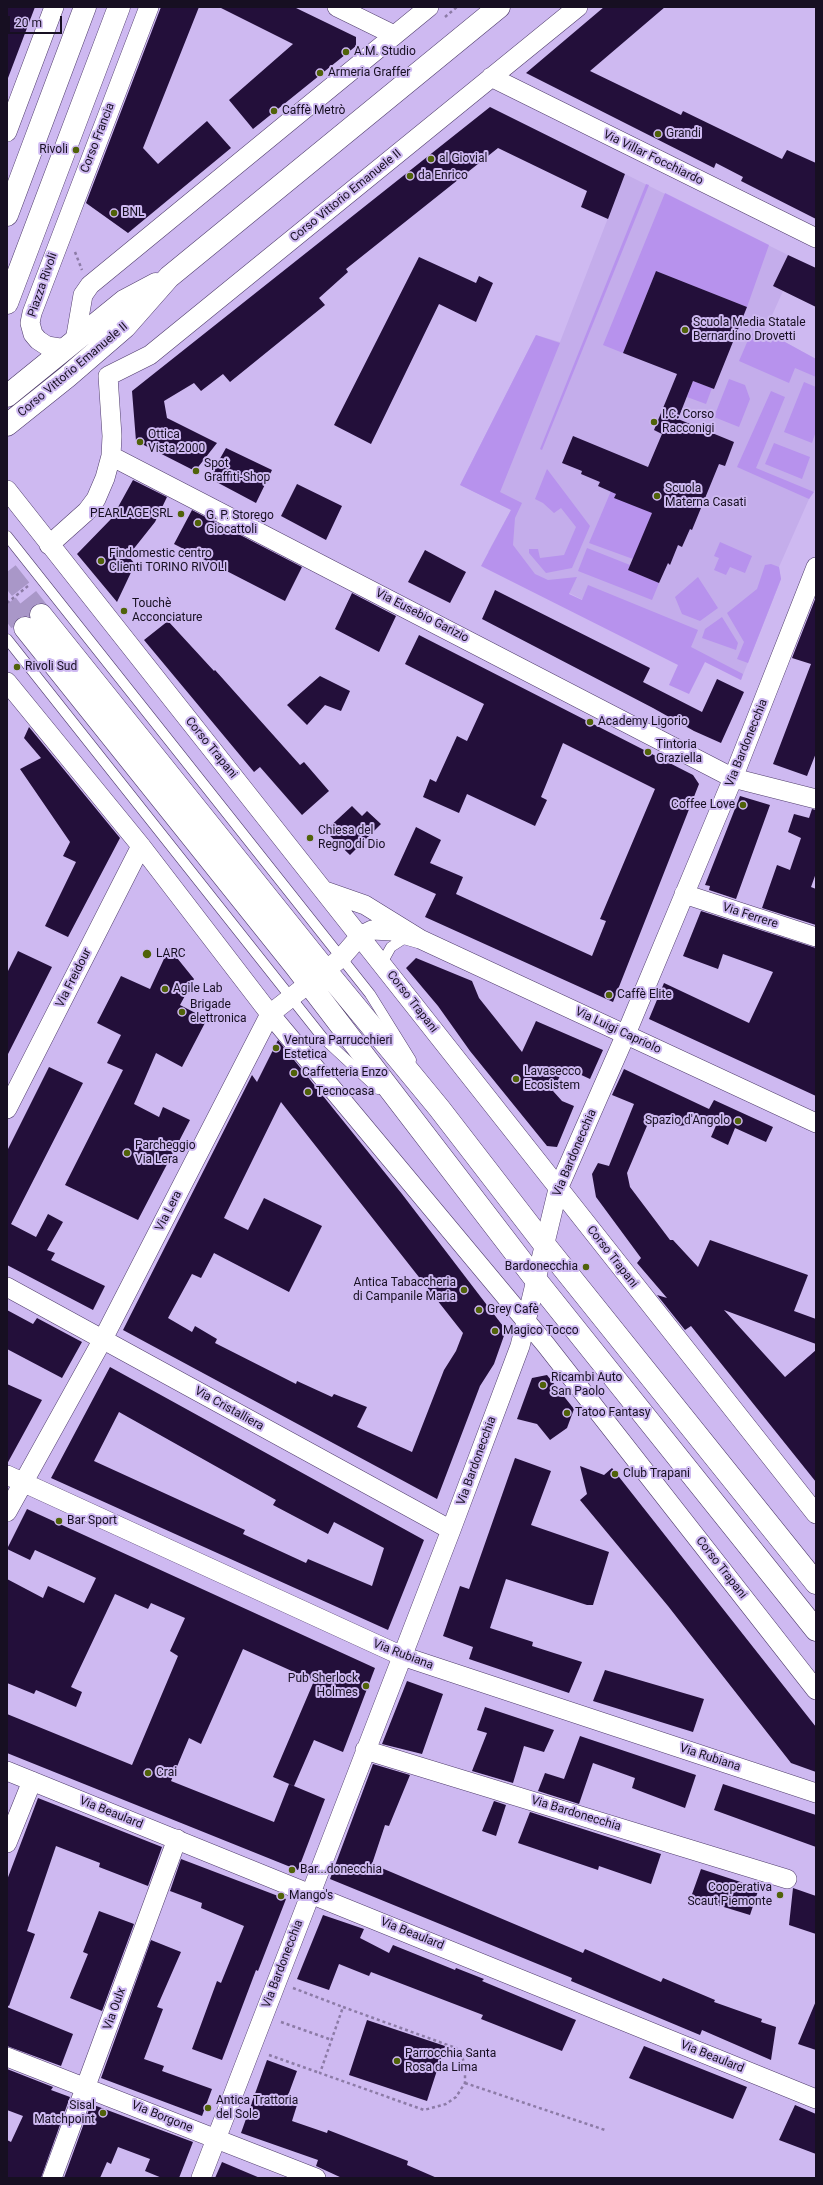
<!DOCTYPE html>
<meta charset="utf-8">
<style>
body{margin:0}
#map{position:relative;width:823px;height:2185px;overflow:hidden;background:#ceb9f1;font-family:Roboto,sans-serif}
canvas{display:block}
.frame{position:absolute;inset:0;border:8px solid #170f22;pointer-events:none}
.scale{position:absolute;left:8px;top:16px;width:54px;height:18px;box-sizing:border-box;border:2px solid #170f22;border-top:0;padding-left:5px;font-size:12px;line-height:14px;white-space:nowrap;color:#170f22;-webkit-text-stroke:3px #ceb9f1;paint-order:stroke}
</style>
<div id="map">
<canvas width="823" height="2185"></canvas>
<div class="frame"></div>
<div class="scale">20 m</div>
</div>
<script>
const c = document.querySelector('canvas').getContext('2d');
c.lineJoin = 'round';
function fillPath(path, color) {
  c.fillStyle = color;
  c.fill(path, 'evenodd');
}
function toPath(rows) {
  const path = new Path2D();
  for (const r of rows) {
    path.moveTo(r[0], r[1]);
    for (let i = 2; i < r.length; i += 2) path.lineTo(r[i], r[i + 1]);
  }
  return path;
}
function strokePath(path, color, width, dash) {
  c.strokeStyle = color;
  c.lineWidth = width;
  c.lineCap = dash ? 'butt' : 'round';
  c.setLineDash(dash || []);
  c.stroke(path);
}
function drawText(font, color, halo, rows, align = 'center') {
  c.font = font + ' Roboto,sans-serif';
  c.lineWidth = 4;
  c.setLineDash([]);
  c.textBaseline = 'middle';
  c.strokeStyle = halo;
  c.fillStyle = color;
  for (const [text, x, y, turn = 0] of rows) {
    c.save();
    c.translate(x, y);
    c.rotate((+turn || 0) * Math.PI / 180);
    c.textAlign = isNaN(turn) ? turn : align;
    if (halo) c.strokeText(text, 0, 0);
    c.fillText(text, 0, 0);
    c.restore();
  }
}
fillPath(toPath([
 [625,174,788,255,773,286,783,291,765,331,816,359,816,488,809,499,779,567,781,579,741,680,488,552,511,510,460,485,536,335,560,342]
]), '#c4adeb');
fillPath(toPath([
 [646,184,649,185,542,450,540,449],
 [665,193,769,245,747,307,656,271,623,353,603,345],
 [751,333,771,343,774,336,816,359,816,377,795,368,789,383,739,361],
 [536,335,560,343,500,492,522,503,515,518,513,545,535,574,548,580,577,577,569,594,582,600,588,585,698,630,691,647,743,674,741,680,705,662,689,694,669,685,678,665,481,566,511,510,460,485],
 [729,379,745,385,750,399,739,427,714,417],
 [693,381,712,388,706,404,687,397],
 [804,382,816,387,816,431,812,443,784,432],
 [771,391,785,397,756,468,814,492,809,499,737,467],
 [774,443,810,457,802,479,765,464],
 [547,469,590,526,572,568,546,573,529,553,529,549,538,549,540,558,564,555,576,527,561,508,554,513,543,503,535,499],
 [611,491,616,494,614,497,655,506,633,559,589,543],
 [720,542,752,556,745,573,730,567,726,575,714,570,719,558,714,556],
 [587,548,630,565,629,570,659,583,652,600,578,571],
 [771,564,779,567,781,579,748,663,737,659,744,642,727,613,757,589,765,565],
 [698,577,718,608,700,621,682,614,675,597],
 [722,617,738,643,736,650,702,638,705,629]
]), '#b792ed');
fillPath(toPath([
 [7,7,35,7,8,78,7,78],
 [161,7,199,7,143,148,158,164,207,121,231,148,128,233,86,203],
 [219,7,294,7,356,37,356,46,253,129,229,100,293,44],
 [604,7,665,7,590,71,681,115,683,111,782,159,787,150,816,163,816,219,741,181,743,177,716,163,714,168,526,73],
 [490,107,625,174,608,219,581,207,587,191,498,148,346,269,348,272,319,298,325,305,230,382,223,374,201,391,194,383,164,401,167,418,217,443,195,471,136,441,132,391],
 [788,255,816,268,816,307,773,286],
 [419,257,476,283,479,276,493,283,476,322,439,304,371,444,334,425],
 [656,271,747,307,714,389,693,381,678,419,734,442,725,466,719,464,692,530,690,529,682,547,678,545,670,565,668,563,659,583,628,570,652,513,614,498,616,494,598,486,600,482,581,474,582,471,562,463,573,436,648,467,662,434,654,430,677,374,623,353],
 [226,448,272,470,256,503,209,478],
 [133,480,167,497,155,522,128,556,135,564,117,602,77,554,112,518],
 [297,484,342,506,326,540,281,516],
 [192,510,302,567,285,601,174,544],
 [425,550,466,572,450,603,408,582],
 [495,590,650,668,643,682,702,712,717,679,744,692,721,743,694,731,653,708,482,619],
 [352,593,396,616,379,652,335,629],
 [816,597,816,753,807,776,773,764,811,664,792,658],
 [168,621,214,671,215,670,300,765,304,762,329,791,302,815,260,767,254,772,144,640],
 [419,635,693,775,699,784,613,1002,425,917,436,894,394,875,416,827,441,840,430,863,463,877,456,894,592,956,606,921,600,919,655,789,563,743,541,797,547,800,535,826,467,794,459,813,423,797,430,779,436,782,457,736,467,741,484,704,405,664],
 [320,676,350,691,341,711,325,705,307,725,287,705],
 [29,727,120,838,68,937,45,926,76,862,63,856,70,842,20,769,41,758,24,738],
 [740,796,770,805,736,899,709,890,710,886,705,885],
 [352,806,362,816,367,811,381,824,350,855,325,831],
 [812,809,816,810,816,873,811,887,816,889,816,925,762,908,777,865,790,870,801,838,788,832,794,814,809,818],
 [701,911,816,948,816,1096,649,1019,664,983,749,1023,773,972,723,954,718,969,683,956],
 [169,948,194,979,180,1005,207,1019,182,1067,156,1053,134,1104,159,1117,163,1107,190,1120,138,1220,65,1185,123,1070,107,1063,121,1035,97,1023,121,976,150,989],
 [18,951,52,967,7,1056,7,973],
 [416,958,472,981,479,998,522,1052,536,1021,603,1050,590,1079,564,1067,553,1091,562,1101,574,1106,557,1147,547,1146,470,1051,438,1006,406,968],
 [278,1040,402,1194,506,1330,494,1364,480,1386,437,1499,123,1330,252,1075,257,1082],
 [281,1102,463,1333,456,1351,444,1370,412,1452,357,1427,367,1407,334,1394,332,1397,297,1381,296,1384,215,1343,217,1339,195,1326,192,1332,168,1318,192,1274,201,1278,214,1253,289,1292,322,1226,264,1198,248,1230,224,1218],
 [49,1067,83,1083,11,1224,36,1237,48,1214,63,1222,47,1250,55,1253,51,1260,105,1286,93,1310,7,1265,7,1151],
 [624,1069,709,1109,714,1100,773,1127,766,1142,735,1128,728,1145,711,1137,718,1121,678,1126,652,1114,627,1173,630,1187,670,1240,673,1240,698,1267,710,1240,808,1275,794,1311,816,1319,816,1344,724,1310,785,1377,816,1350,816,1482,691,1326,685,1330,657,1295,667,1298,637,1263,641,1258,596,1197,592,1174,598,1163,609,1166,634,1104,612,1095],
 [7,1310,33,1324,37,1318,82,1342,62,1378,7,1349],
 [110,1367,424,1540,388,1630,51,1478],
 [119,1412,276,1500,273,1505,328,1534,334,1522,384,1548,372,1586,308,1559,306,1563,243,1534,245,1530,94,1461],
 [547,1375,574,1409,567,1428,550,1440,537,1424,517,1419,532,1378],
 [7,1384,42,1400,7,1464],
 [515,1458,551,1471,531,1525,609,1552,593,1605,587,1605,506,1579,490,1628,533,1642,532,1646,582,1662,569,1693,469,1659,473,1647,443,1636,460,1586,469,1589],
 [580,1466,604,1475,612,1468,816,1727,816,1772,791,1763,668,1606,580,1500,587,1494],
 [27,1509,375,1668,343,1752,314,1740,294,1786,273,1777,314,1681,243,1649,201,1744,189,1738,171,1781,274,1822,289,1784,325,1799,298,1870,7,1753,7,1714,132,1765,178,1656,170,1651,185,1618,151,1603,148,1609,115,1594,71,1687,82,1692,76,1707,36,1690,34,1694,7,1683,7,1579,43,1598,48,1586,84,1603,96,1578,35,1550,30,1560,7,1549],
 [605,1670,704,1699,693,1732,593,1701],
 [407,1681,443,1694,422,1754,382,1744],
 [485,1707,554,1730,544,1752,524,1746,513,1783,472,1771,487,1733,477,1730],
 [580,1736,696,1775,685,1808,632,1788,635,1778,593,1763,579,1804,538,1791,545,1773,564,1779],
 [373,1764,410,1775,389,1826,385,1825,372,1864,583,1953,585,1949,661,1982,663,1978,715,2000,714,2002,762,2019,761,2022,776,2027,771,2060,702,2030,700,2035,571,1981,572,1978,330,1879],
 [723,1784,816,1815,816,1847,714,1810],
 [38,1798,162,1847,148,1886,99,1867,100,1863,56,1846,27,1931,35,1934,9,2006,7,2005,7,1880],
 [494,1801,506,1805,496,1836,482,1831],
 [530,1812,661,1854,651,1884,599,1866,598,1870,518,1843],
 [181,1859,286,1899,258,1971,256,1970,222,2060,192,2049,217,1981,221,1983,244,1926,201,1908,202,1903,170,1891],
 [701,1869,759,1888,750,1915,691,1897],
 [793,1888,816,1896,816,1934,789,1925],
 [99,1911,134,1924,102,2011,70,1998,88,1954,83,1952],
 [323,1915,364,1929,360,1938,389,1953,393,1945,455,1970,456,1968,484,1979,482,1981,576,2020,562,2051,481,2019,483,2015,371,1972,369,1976,339,1964,329,1990,297,1979],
 [151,1940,181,1952,157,2007,163,2009,144,2059,164,2066,162,2071,212,2089,202,2116,101,2078],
 [816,2001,816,2050,798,2044],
 [7,2007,73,2034,61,2066,7,2046],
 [367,2020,445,2046,427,2101,349,2075],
 [644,2046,747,2087,733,2119,629,2078],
 [267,2060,297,2071,286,2101,297,2105,292,2121,327,2133,328,2130,408,2161,407,2165,437,2178,342,2178,316,2166,318,2160,241,2133],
 [7,2069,53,2087,51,2090,70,2097,41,2178,7,2178,7,2140,11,2142,23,2116,7,2110],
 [91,2104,193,2142,179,2178,162,2178,145,2171,150,2159,118,2147,111,2164,107,2162,100,2178,64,2178],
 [795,2105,816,2114,816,2154,779,2140],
 [222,2162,260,2178,215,2178]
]), '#230f3a');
strokePath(toPath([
 [7,572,41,615],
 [7,604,25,628]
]), '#a997c8', 22, [22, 11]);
const service = toPath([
 [7,536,370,994,411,1060],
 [7,639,323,1038,378,1089],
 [382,963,391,947,408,936]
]);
const minor = toPath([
 [337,7,394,35],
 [491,77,816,238],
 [7,132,54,7],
 [75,341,83,295,90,285,429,7],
 [66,349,47,346,38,340,33,334,30,323,32,313,149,7],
 [108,376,150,355,578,7],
 [111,456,733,778,816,799],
 [7,490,816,1514],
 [49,545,87,511,96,499,105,478,111,456,112,436,108,376],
 [7,682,141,846,270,1014,546,1345,816,1690],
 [325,891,365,905,420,939,816,1123],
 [684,894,816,937],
 [7,1109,141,846],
 [7,1287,451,1530],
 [7,1475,402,1656,816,1793],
 [7,1512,103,1339,270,1014,341,958,360,936,372,930,392,931,420,939],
 [365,1750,787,1879],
 [7,1771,816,2099],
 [7,1843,32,1781],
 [7,2057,316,2178],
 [52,2178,177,1839],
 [201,2178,451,1530,520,1346,558,1189,626,1034,733,778,816,567]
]);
const primary = toPath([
 [7,215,85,7],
 [7,303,119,7],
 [7,396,124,301,156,284],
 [7,425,67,377,125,327,169,277,499,7],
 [41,615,331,977,439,1108,544,1244,816,1583],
 [25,628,296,967,536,1280,816,1630]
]);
strokePath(service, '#503d6c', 11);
strokePath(minor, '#503d6c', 20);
strokePath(primary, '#503d6c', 23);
strokePath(toPath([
 [445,17,457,7],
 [75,252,82,270],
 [7,603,28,586],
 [293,1988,343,2007],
 [343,2007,456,2048,462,2056,465,2066,465,2083,456,2097,446,2104,424,2110,320,2073,343,2007],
 [281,2022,332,2040],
 [269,2055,320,2073],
 [465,2083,605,2130]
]), '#8c7ba6', 2.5, [3, 3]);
strokePath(service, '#fff', 10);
strokePath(minor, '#fff', 19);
strokePath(primary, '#fff', 22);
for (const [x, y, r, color] of [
 [346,52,4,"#506209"],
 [320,73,4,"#506209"],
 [274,111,4,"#506209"],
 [658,134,4,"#506209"],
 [76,150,4,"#506209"],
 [431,159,4,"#506209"],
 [410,176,4,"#506209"],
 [114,213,4,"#506209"],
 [685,330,4,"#506209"],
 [654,422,4,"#506209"],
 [140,442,4,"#506209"],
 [196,471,4,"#506209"],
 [657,496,4,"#506209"],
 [181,514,4,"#506209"],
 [198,523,4,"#506209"],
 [101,561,4,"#506209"],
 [124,611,4,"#506209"],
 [17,667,4,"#506209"],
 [590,722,4,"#506209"],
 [648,752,4,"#506209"],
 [743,805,4,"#506209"],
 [310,838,4,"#506209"],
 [147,954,5,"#506209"],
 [165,989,4,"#506209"],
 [609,995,4,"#506209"],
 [182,1012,4,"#506209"],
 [276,1048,4,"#506209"],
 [294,1073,4,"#506209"],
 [516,1079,4,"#506209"],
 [308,1092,4,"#506209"],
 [738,1121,4,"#506209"],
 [127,1153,4,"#506209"],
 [586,1267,4,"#506209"],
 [464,1290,4,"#506209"],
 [479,1310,4,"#506209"],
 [495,1331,4,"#506209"],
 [543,1385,4,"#506209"],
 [567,1413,4,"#506209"],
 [615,1474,4,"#506209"],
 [59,1521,4,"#506209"],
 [366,1686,4,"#506209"],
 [148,1773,4,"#506209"],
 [292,1870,4,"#506209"],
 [780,1895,4,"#506209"],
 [281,1896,4,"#506209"],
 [397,2061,4,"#506209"],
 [208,2108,4,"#506209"],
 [103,2113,4,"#506209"]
]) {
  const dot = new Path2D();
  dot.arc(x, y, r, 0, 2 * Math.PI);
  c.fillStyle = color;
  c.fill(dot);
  strokePath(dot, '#ceb9f1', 1.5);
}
drawText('12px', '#170f22', '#ceb9f1', [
 ["A.M. Studio",354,52],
 ["Armeria Graffer",328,73],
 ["Caffè Metrò",282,111],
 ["Grandi",666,134],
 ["Rivoli",68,150,"right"],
 ["al Giovial",439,159],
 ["da Enrico",418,176],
 ["BNL",122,213],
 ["Scuola Media Statale",693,323],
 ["Bernardino Drovetti",693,337],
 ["I.C. Corso",662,415],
 ["Racconigi",662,429],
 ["Ottica",148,435],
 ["Vista 2000",148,449],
 ["Spot",204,464],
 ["Graffiti-Shop",204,478],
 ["Scuola",665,489],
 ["Materna Casati",665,503],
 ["PEARLAGE SRL",173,514,"right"],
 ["G. P. Storego",206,516],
 ["Giocattoli",206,530],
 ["Findomestic centro",109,554],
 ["Clienti TORINO RIVOLI",109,568],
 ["Touchè",132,604],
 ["Acconciature",132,618],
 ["Rivoli Sud",25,667],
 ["Academy Ligorio",598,722],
 ["Tintoria",656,745],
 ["Graziella",656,759],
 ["Coffee Love",735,805,"right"],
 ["Chiesa del",318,831],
 ["Regno di Dio",318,845],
 ["LARC",156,954],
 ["Agile Lab",173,989],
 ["Caffè Elite",617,995],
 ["Brigade",190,1005],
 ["elettronica",190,1019],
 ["Ventura Parrucchieri",284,1041],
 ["Estetica",284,1055],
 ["Lavasecco",524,1072],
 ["Ecosistem",524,1086],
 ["Caffetteria Enzo",302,1073],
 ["Tecnocasa",316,1092],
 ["Spazio d'Angolo",730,1121,"right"],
 ["Parcheggio",135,1146],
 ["Via Lera",135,1160],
 ["Bardonecchia",578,1267,"right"],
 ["Antica Tabaccheria",456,1283,"right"],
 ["di Campanile Maria",456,1297,"right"],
 ["Grey Cafè",487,1310],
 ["Magico Tocco",503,1331],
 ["Ricambi Auto",551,1378],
 ["San Paolo",551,1392],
 ["Tatoo Fantasy",575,1413],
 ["Club Trapani",623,1474],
 ["Bar Sport",67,1521],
 ["Pub Sherlock",358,1679,"right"],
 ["Holmes",358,1693,"right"],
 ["Crai",156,1773],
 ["Bar...donecchia",300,1870],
 ["Cooperativa",772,1888,"right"],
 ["Scaut Piemonte",772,1902,"right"],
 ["Mango's",289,1896],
 ["Parrocchia Santa",405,2054],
 ["Rosa da Lima",405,2068],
 ["Antica Trattoria",216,2101],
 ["del Sole",216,2115],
 ["Sisal",95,2106,"right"],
 ["Matchpoint",95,2120,"right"]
], 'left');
drawText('12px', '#170f22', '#ceb9f1', [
 ["Corso Francia",98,138,-69],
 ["Via Villar Focchiardo",653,158,26],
 ["Corso Vittorio Emanuele II",346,196,-39],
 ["Piazza Rivoli",43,285,-71],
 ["Corso Vittorio Emanuele II",73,370,-40],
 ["Via Eusebio Garizio",422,616,27],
 ["Via Bardonecchia",747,743,-68],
 ["Corso Trapani",211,748,51],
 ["Via Ferrere",750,916,18],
 ["Via Freidour",74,978,-63],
 ["Corso Trapani",412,1002,52],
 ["Via Luigi Capriolo",618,1031,25],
 ["Via Bardonecchia",575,1153,-67],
 ["Via Lera",169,1211,-63],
 ["Corso Trapani",612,1257,52],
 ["Via Cristalliera",229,1409,29],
 ["Via Bardonecchia",477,1461,-70],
 ["Corso Trapani",721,1568,52],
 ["Via Rubiana",403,1655,21],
 ["Via Rubiana",710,1758,18],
 ["Via Beaulard",111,1813,22],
 ["Via Bardonecchia",576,1814,17],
 ["Via Beaulard",412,1934,22],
 ["Via Bardonecchia",283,1964,-69],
 ["Via Oulx",115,2009,-70],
 ["Via Beaulard",712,2057,22],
 ["Via Borgone",162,2117,22]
]);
</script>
